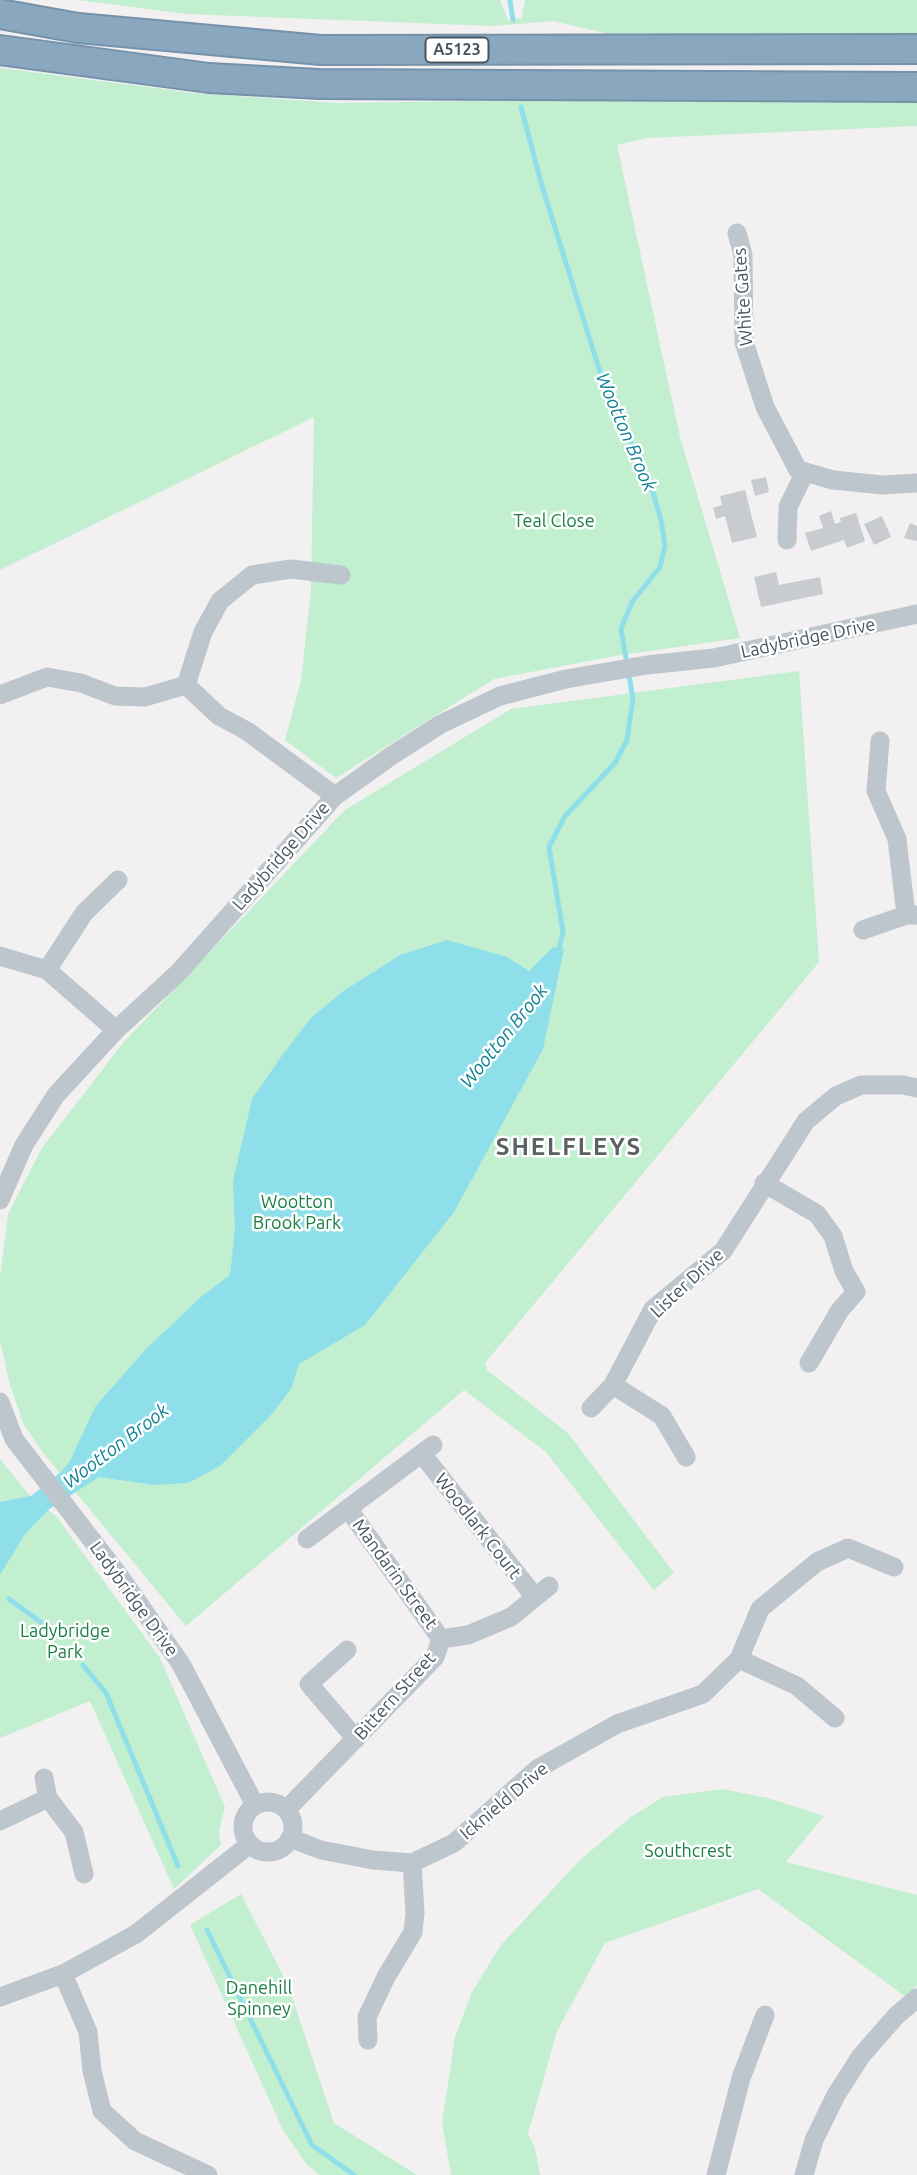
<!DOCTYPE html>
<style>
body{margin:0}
canvas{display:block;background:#f3f0f1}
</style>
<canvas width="917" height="2175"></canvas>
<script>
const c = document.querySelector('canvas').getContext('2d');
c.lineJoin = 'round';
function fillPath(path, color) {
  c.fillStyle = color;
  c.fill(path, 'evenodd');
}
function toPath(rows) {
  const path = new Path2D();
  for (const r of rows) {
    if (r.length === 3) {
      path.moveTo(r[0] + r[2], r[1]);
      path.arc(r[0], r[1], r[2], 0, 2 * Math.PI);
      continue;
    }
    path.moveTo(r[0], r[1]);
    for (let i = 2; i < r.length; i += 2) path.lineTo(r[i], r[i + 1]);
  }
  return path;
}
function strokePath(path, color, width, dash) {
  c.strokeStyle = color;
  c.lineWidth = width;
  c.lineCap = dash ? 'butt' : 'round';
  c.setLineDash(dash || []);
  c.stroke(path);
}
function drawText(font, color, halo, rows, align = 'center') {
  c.font = font + ' Ubuntu,sans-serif';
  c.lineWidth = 5;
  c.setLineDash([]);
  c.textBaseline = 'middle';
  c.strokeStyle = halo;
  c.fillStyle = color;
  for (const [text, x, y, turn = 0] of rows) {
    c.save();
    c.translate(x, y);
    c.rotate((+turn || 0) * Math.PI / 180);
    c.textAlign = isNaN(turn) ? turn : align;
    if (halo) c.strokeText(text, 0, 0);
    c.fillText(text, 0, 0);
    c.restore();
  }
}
fillPath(toPath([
 [78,0,500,0,508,20,522,18,525,0,917,0,917,36,622,37,553,21,493,26,186,14],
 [0,68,193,93,337,103,917,94,917,126,647,138,617,145,680,437,740,638,615,656,494,679,336,778,285,740,301,681,311,589,314,417,0,570],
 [799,671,819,962,485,1363,487,1370,568,1433,674,1573,654,1590,546,1452,464,1390,186,1626,44,1454,24,1425,10,1385,0,1340,0,1277,8,1214,42,1148,123,1043,345,810,511,709],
 [0,1459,30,1496,56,1516,160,1658,225,1807,219,1831,221,1845,174,1889,90,1701,0,1738],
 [722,1789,768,1798,824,1816,786,1862,917,1895,917,1985,906,1997,758,1889,605,1943,557,2031,528,2134,535,2148,540,2175,451,2175,442,2123,455,2037,472,1992,501,1945,580,1860,631,1817,663,1797],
 [241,1894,288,1985,334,2123,417,2175,320,2175,307,2165,283,2130,190,1925]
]), '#c1efcf');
fillPath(toPath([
 [447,940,507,957,529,971,553,947,564,949,543,1049,454,1212,365,1325,299,1364,291,1389,271,1415,220,1466,188,1483,154,1485,99,1477,48,1510,25,1534,0,1575,0,1502,31,1496,62,1471,70,1461,95,1407,145,1350,202,1296,230,1275,235,1229,233,1181,252,1099,283,1054,312,1017,342,992,400,955]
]), '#8fdfeb');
strokePath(toPath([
 [510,0,513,20],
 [521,107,542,186,605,388,650,482,661,520,665,546,660,567,632,602,621,629,633,699,627,740,615,763,565,816,549,847,563,932,558,954],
 [9,1599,61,1637],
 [83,1665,106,1693,178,1866],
 [207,1930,312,2145,354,2175]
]), '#8fdfeb', 5);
fillPath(toPath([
 [766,477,769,492,755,496,751,480],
 [745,490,757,537,732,543,725,516,716,519,713,508,722,505,720,496],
 [831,511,835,524,841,522,840,518,856,513,865,541,847,548,844,540,811,551,805,533,823,528,819,516],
 [882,516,891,537,874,545,864,524],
 [910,523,917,526,917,541,904,538],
 [776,572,779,585,820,577,823,594,761,607,754,577]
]), '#c8cbd0');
const highway = toPath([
 [0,14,78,28,321,50,917,49],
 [0,50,209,78,319,84,917,87]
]);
strokePath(highway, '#7592aa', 32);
strokePath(toPath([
 [737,233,743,255,744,342,765,407,798,470,833,480,882,485,917,483],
 [787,540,788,507,805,472],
 [186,685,219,716,247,731,335,796],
 [0,695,47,677,81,683,115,696,145,697,186,685,203,632,220,601,252,575,291,569,341,575],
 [880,741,876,791,897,839,906,915],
 [863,930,906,915,917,915],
 [0,956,47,970,116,1030],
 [47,970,84,913,118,880],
 [764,1183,817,1214,833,1236,844,1271,856,1292,840,1310,809,1363],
 [0,1200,24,1145,56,1095,116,1030,179,972,335,796,391,756,441,724,500,696,566,679,647,665,714,658,917,614],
 [613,1385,662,1416,686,1457],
 [0,1402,14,1439,118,1574,181,1664,255,1805],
 [591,1408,613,1385,653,1309,723,1251,806,1121,836,1096,861,1085,903,1085,917,1088],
 [422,1454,535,1597],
 [349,1510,441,1639],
 [307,1539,433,1445],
 [347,1650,309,1684,356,1739],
 [739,1659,797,1686,835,1718],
 [44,1778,48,1798],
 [268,1827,25],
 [287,1809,435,1657,441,1639,468,1635,511,1617,549,1586],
 [0,1821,48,1798,74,1832,84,1874],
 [290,1838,321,1850,373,1860,412,1863,454,1843,537,1769,617,1724,703,1694,739,1659,760,1609,817,1562,848,1548,894,1567],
 [63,1974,88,2032,92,2071,102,2111,135,2141,208,2175],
 [0,1997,63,1974,136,1934,250,1844],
 [368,2040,367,2017,386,1977,413,1932,415,1913,412,1863],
 [716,2175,741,2078,765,2015],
 [804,2175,814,2140,836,2095,861,2056,896,2016,917,1998]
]), '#bdc6cd', 19);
strokePath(highway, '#89a7be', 28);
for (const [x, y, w] of [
 [457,50,63]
]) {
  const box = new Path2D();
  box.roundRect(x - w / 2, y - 12.5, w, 25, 5);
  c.fillStyle = '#fff';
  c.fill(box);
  strokePath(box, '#49555e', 2);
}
drawText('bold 16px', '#49555e', null, [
 ["A5123",457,50]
]);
drawText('18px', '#49555e', '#fff', [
 ["White Gates",743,297,-94],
 ["Ladybridge Drive",808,638,-12],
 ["Ladybridge Drive",281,856,-49],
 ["Lister Drive",687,1283,-43],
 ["Woodlark Court",478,1526,52],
 ["Mandarin Street",395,1574,54],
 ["Ladybridge Drive",134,1599,54],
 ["Bittern Street",395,1696,-48],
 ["Icknield Drive",504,1801,-40]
]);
drawText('18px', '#197f44', '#fff', [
 ["Teal Close",554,521],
 ["Wootton",297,1202],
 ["Brook Park",297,1223],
 ["Ladybridge",65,1631],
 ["Park",65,1652],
 ["Southcrest",688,1851],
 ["Danehill",259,1988],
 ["Spinney",259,2009]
]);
drawText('italic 19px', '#0f8293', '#fff', [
 ["Wootton Brook",626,432,67],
 ["Wootton Brook",504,1036,-51],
 ["Wootton Brook",116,1446,-37]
]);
c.letterSpacing = '2px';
drawText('bold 24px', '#5d6165', '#fff', [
 ["SHELFLEYS",569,1147]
]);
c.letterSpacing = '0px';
</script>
